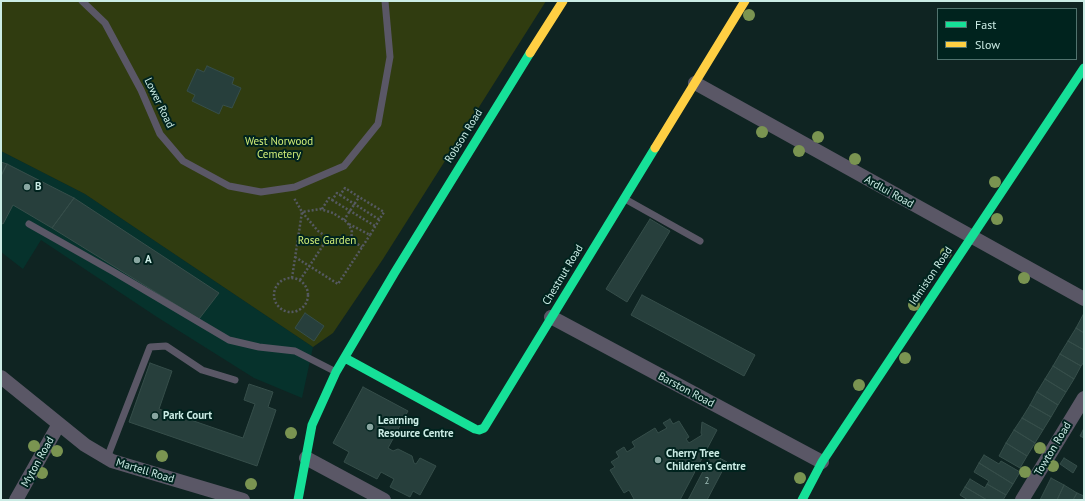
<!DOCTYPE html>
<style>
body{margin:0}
#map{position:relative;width:1085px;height:501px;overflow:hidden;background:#0f2422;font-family:"PT Sans",sans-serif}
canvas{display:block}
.frame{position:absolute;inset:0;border:2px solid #cbece5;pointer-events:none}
.legend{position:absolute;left:937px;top:8px;width:140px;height:52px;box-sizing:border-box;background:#00231e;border:1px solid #51736e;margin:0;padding:5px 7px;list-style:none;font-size:12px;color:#cbece5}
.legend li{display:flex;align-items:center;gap:8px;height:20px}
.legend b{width:20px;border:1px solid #51736e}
</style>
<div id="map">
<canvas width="1085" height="501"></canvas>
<div class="frame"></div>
<ul class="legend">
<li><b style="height:5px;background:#16e098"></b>Fast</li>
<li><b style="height:5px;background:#ffcf43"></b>Slow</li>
</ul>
</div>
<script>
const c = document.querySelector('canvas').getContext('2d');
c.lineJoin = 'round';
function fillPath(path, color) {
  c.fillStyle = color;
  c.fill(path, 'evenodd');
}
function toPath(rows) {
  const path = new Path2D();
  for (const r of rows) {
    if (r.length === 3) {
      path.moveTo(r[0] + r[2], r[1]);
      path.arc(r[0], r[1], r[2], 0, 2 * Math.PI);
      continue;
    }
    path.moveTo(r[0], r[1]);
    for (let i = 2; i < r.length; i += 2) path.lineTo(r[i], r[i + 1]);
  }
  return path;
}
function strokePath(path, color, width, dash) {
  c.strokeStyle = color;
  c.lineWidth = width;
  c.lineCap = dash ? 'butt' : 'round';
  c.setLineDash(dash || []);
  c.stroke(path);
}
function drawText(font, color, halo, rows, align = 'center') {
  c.font = font + ' "PT Sans",sans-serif';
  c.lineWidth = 4;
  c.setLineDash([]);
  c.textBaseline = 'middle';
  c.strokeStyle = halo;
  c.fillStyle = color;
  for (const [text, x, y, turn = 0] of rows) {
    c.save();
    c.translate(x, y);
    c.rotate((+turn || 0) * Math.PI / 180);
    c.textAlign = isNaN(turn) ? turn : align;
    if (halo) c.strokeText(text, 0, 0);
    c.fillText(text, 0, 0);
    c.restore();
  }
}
fillPath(toPath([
 [1,151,85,194,313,347,302,398,254,378,157,317,41,240,23,269,1,252]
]), '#06322c');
fillPath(toPath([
 [1,1,546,1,383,259,333,333,313,347,85,194,1,151]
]), '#303c10');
const building = toPath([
 [207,66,234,78,232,84,241,88,232,108,223,105,219,114,192,101,195,95,187,91,197,69,204,72,207,66],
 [1,162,7,164,1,176,1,162],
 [7,164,74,198,52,228,13,205,3,224,1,223,1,176,7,164],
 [74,198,219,293,199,319,52,228,74,198],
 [650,219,670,231,627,302,606,289,650,219],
 [642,295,755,355,744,376,631,315,642,295],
 [305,313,324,326,314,341,295,328,305,313],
 [1083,315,1084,316,1084,333,1076,328,1083,315],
 [1076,328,1084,333,1084,350,1068,341,1076,328],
 [1068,341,1084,350,1084,362,1081,366,1060,354,1068,341],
 [1060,354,1081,366,1074,379,1053,366,1060,354],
 [150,363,172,371,159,409,243,438,255,404,244,400,249,384,273,392,268,407,276,410,257,466,129,422,150,363],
 [1053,366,1074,379,1066,392,1045,379,1053,366],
 [1045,379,1066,392,1058,405,1037,392,1045,379],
 [363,387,408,411,388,448,393,451,398,449,412,456,414,463,416,464,420,458,436,466,420,495,413,491,410,497,390,487,394,479,381,472,377,479,344,462,349,452,333,443,363,387],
 [1037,392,1058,405,1051,417,1030,405,1037,392],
 [1030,405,1051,417,1043,430,1022,418,1030,405],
 [1022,418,1043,430,1035,443,1014,430,1022,418],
 [670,419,673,424,679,421,689,437,686,439,689,443,702,435,701,433,702,422,717,430,680,500,632,500,634,499,629,490,624,493,610,470,615,467,611,462,619,457,616,452,624,447,627,452,635,447,632,442,655,428,658,433,667,428,663,423,670,419],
 [1084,428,1084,438,1080,436,1084,428],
 [1014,430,1035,443,1027,456,1006,443,1014,430],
 [1006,443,1027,456,1020,468,999,456,1006,443],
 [712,454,727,462,707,500,688,500,712,454],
 [984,455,999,464,1001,461,1020,472,1013,484,979,463,984,455],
 [1064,458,1077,466,1073,473,1060,464,1064,458],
 [979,463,1013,484,1006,495,987,484,989,481,974,472,979,463],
 [1051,478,1064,485,1057,500,1040,500,1051,478],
 [970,479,985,488,987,484,1006,495,1003,500,987,500,965,487,970,479],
 [1064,485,1077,493,1073,500,1057,500,1064,485],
 [965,487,987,500,968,500,960,495,965,487],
 [1077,493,1084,496,1084,500,1073,500,1077,493]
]);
fillPath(building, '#273f3c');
strokePath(building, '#364e4a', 1);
strokePath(toPath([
 [340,195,380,220],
 [332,200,375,226],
 [322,209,329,198,332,200,337,193,340,195,345,188,359,197,344,220],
 [349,224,370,235,384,212,359,197],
 [351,240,352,232,350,227,347,222,333,213,320,209,302,212,318,231,328,238,340,241,351,240,362,247],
 [295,257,338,284,370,235],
 [292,278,302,212,294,198],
 [291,295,17],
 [300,280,328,238]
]), '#555961', 2.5, [2, 2]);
strokePath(toPath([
 [82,1,105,23,141,90,160,134,183,161,229,186,261,192,295,187,344,166,378,124,390,57,385,1],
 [625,199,700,241],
 [29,224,114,272,229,340,259,347,295,351,336,372],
 [107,458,150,347,166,346,202,370,235,380]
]), '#5a5766', 7);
strokePath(toPath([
 [695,83,1084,299],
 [551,317,822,462],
 [1,377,85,445,112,461,243,500],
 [306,458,384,500],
 [16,500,59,424],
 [1022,500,1084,398]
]), '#5a5766', 14);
strokePath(toPath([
 [345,358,475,429,479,430,484,428,655,148],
 [298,500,312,425,336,372,395,272,530,53],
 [802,500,822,462,1084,68]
]), '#16e098', 9);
strokePath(toPath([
 [530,53,563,1],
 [655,148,745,1]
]), '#ffcf43', 9);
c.fillStyle = '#7a9451';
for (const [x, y] of [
 [749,15],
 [762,132],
 [818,137],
 [799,151],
 [855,159],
 [995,182],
 [997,219],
 [946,253],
 [1024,278],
 [914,305],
 [905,358],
 [859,385],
 [291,433],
 [34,446],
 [1040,448],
 [57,451],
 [162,456],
 [1053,466],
 [1025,472],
 [42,473],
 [800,478],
 [251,484]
]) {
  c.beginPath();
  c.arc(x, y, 6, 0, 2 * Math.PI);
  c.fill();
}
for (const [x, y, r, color] of [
 [27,187,4,"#89a6a1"],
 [137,260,4,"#89a6a1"],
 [155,416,4,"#89a6a1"],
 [370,427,4,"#89a6a1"],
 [658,460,4,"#89a6a1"]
]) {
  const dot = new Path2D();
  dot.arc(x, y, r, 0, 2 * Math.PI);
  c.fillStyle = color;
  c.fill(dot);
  strokePath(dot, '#00231e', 1.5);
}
drawText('9px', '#a2c1bb', null, [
 ["2",707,481]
]);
drawText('11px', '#cbece5', '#00231e', [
 ["Lower Road",159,103,64],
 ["Robson Road",464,136,-58],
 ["Ardlui Road",889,192,29],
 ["Chestnut Road",563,275,-59],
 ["Idmiston Road",931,276,-56],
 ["Barston Road",686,390,28],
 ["Towton Road",1053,449,-59],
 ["Myton Road",38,462,-61],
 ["Martell Road",145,471,17]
]);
drawText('11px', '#d1ef78', '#00231e', [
 ["West Norwood",279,142],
 ["Cemetery",279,155],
 ["Rose Garden",327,241]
]);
drawText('bold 11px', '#cbece5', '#00231e', [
 ["B",35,187],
 ["A",145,260],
 ["Park Court",163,416],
 ["Learning",378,421],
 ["Resource Centre",378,434],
 ["Cherry Tree",666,454],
 ["Children's Centre",666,467]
], 'left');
</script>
